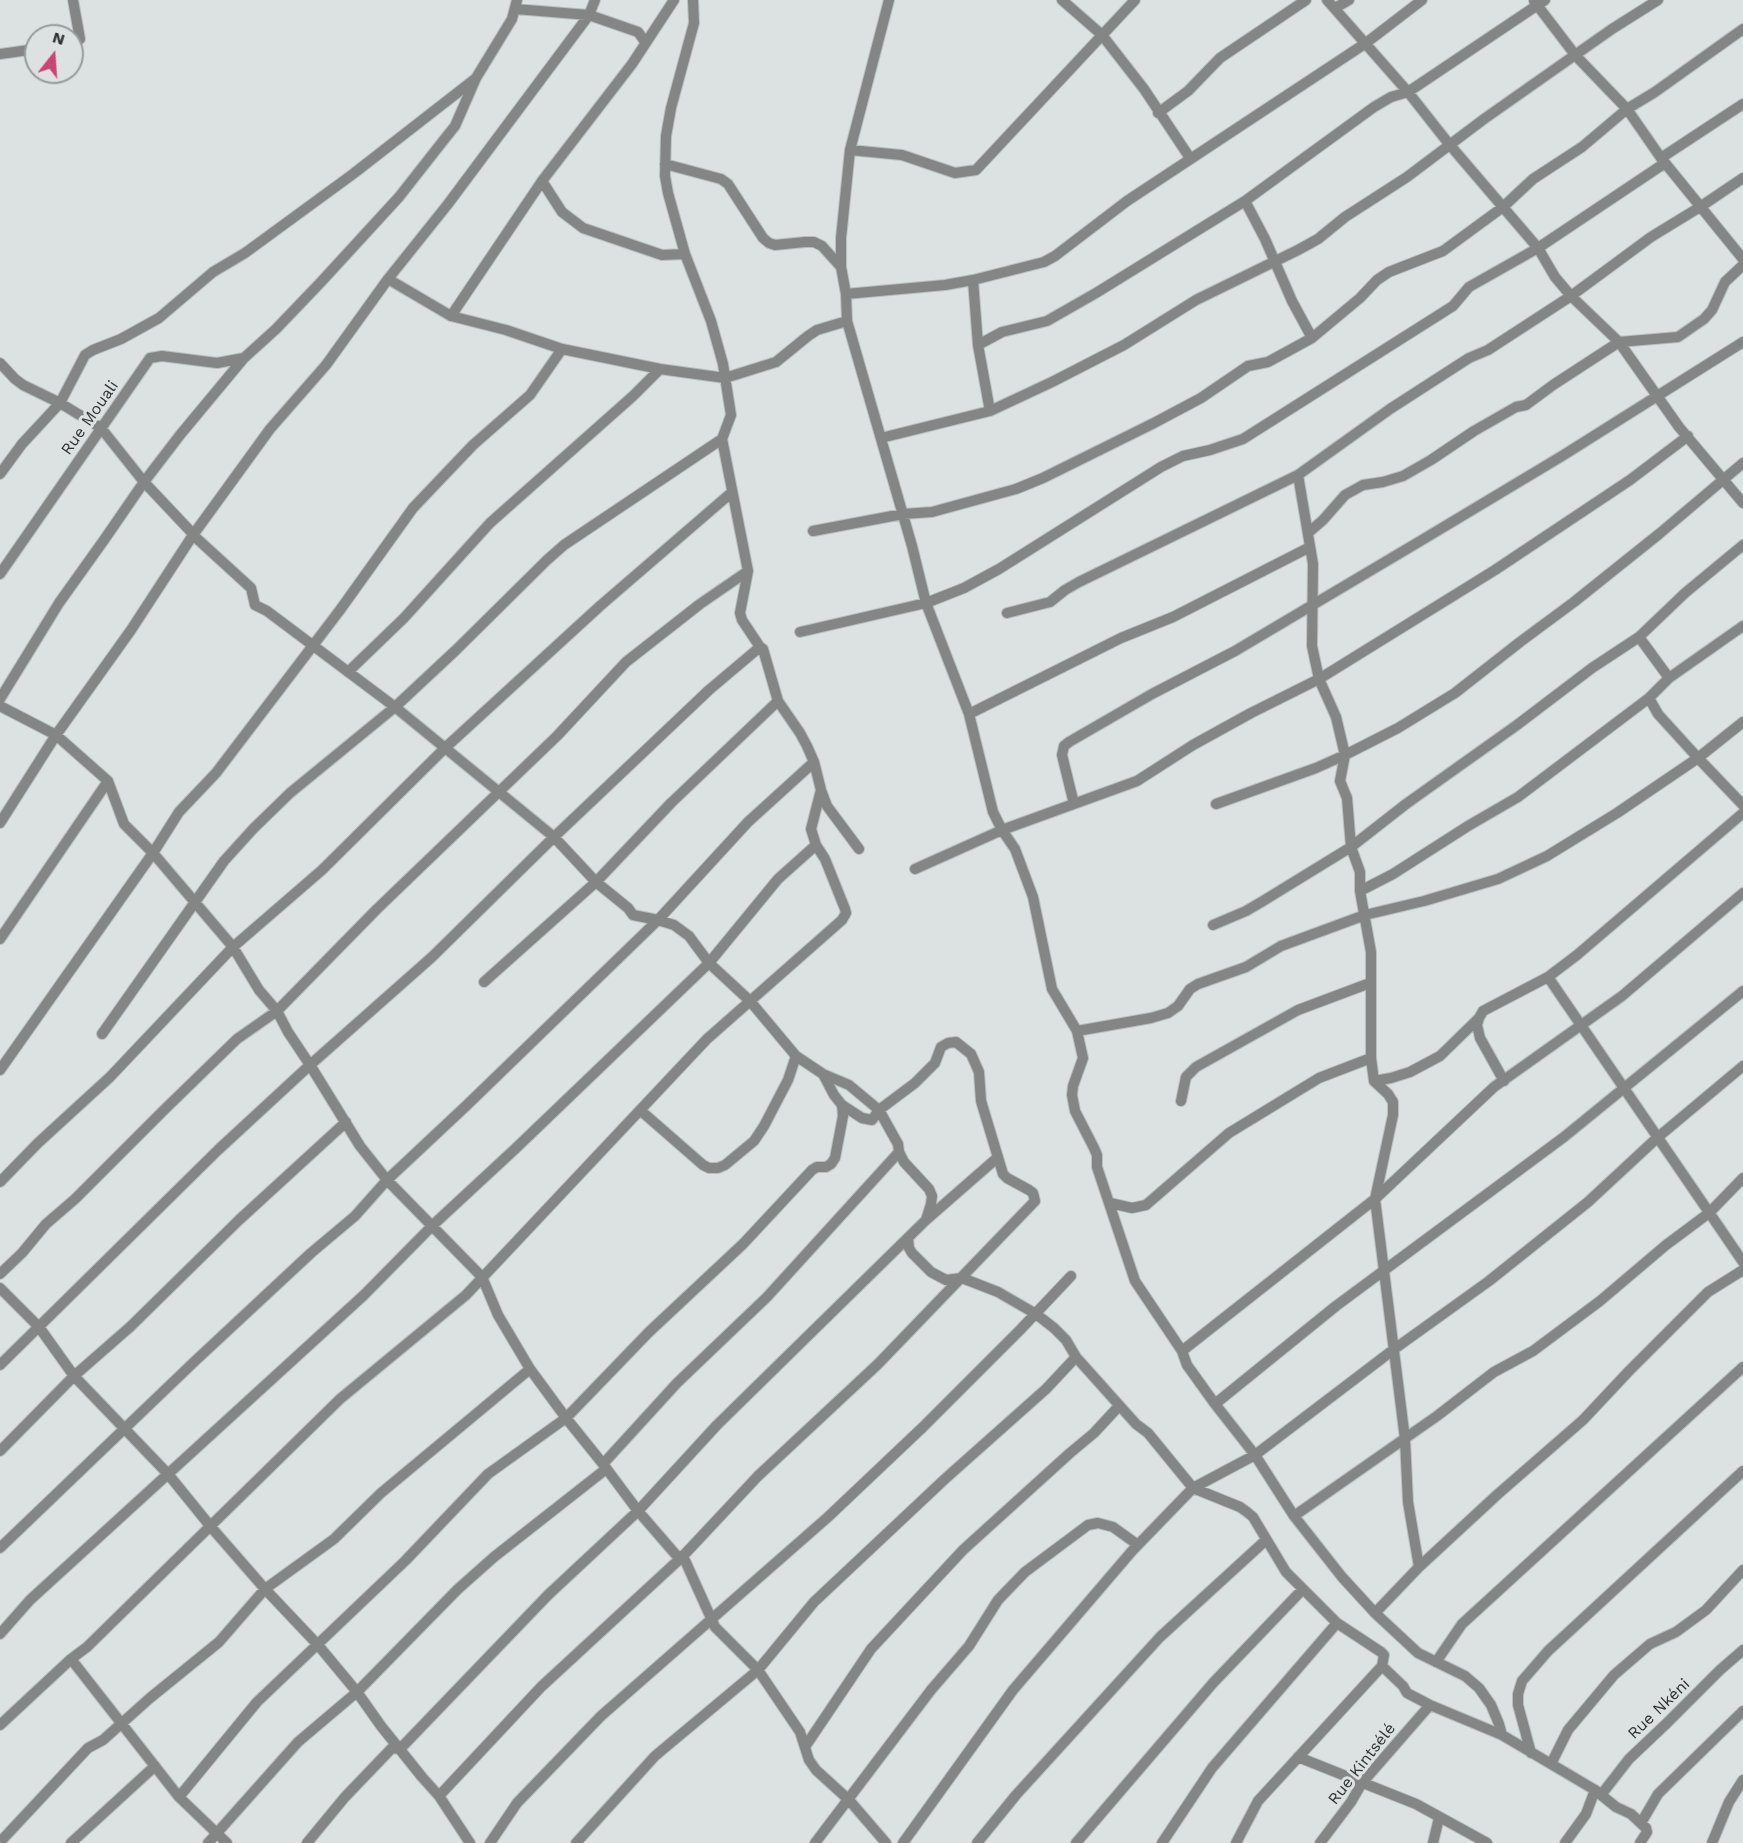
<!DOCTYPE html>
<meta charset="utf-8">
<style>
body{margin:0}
#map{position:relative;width:1743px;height:1843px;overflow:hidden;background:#dce2e2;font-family:"Work Sans",sans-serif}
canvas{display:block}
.north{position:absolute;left:24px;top:24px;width:60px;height:60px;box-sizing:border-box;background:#dce2e2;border:2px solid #979b9b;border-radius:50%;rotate:17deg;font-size:16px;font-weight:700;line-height:24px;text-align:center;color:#2f3131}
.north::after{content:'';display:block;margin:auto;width:21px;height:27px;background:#ce4376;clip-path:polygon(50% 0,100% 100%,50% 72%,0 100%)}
</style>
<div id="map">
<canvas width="1743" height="1843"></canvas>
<div class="north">N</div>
</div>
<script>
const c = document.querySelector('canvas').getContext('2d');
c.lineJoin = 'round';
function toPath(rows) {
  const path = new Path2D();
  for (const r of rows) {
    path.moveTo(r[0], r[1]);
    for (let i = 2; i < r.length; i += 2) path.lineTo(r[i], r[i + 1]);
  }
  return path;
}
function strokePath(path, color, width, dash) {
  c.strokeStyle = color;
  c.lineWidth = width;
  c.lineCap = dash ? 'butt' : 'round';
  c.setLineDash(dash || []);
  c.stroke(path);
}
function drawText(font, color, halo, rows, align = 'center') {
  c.font = font + ' "Work Sans",sans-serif';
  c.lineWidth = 6;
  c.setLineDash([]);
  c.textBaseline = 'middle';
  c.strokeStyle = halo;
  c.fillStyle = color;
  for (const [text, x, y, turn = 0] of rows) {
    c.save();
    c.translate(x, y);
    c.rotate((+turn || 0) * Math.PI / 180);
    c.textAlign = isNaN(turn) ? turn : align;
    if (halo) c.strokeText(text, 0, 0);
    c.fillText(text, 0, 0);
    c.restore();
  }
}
const minor = toPath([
 [693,0,694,23,671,108,666,136,665,176,668,193,685,254,711,321,723,364,731,415,722,439,748,571,740,613,742,620,760,647,763,649,778,701,800,733,807,746,814,762,821,790,827,806,859,849],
 [889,0,850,150,841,238,841,267,846,294,847,321,912,546,926,603,969,714,993,812,1002,830,1015,849,1033,897,1052,989,1077,1031,1083,1058,1073,1086,1072,1095,1075,1111,1094,1148,1097,1155,1097,1167,1135,1281,1182,1351,1187,1365,1215,1404,1255,1455,1294,1516,1342,1577,1375,1613,1418,1653,1465,1676,1479,1688,1491,1705,1499,1724,1502,1735],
 [1062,0,1102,35,1144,89,1190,158],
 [1327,0,1408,92,1449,144,1538,248,1555,277,1571,296,1619,342,1679,427,1743,503],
 [1534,1,1576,56,1627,109,1661,158,1743,259],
 [1335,8,1349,0],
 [515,9,589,15,638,32,646,43],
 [72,45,80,39,73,0],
 [0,54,36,49],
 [1158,113,1188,91,1220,58,1306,0],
 [850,150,902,155,955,173,976,170,1135,0],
 [1661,158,1743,104],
 [665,164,721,179,728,184,763,238,769,243,775,245,805,242,814,242,822,246,841,267],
 [542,181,562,212,583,228,662,255,685,254],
 [1245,201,1265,239,1292,301,1312,338],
 [388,279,451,316,506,330,562,349,660,369,725,378,776,362,808,336,817,330,847,321],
 [973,280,978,345,990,411],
 [846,294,945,285,973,280,1044,262,1055,256,1127,201,1366,43,1422,0],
 [451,316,542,181,632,64,674,0],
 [978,345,1002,332,1047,321,1096,293,1245,201,1374,107,1391,97,1408,92,1545,0],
 [0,363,15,379,23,385,60,403,101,428,144,482,194,535],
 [881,438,990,411,1052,382,1124,345,1196,300,1298,250,1318,239,1345,217,1407,177,1484,119,1612,29,1658,0],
 [0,474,22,444,60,403,85,355,93,350,121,339,159,318,213,272,245,253,353,174,475,79],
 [1298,475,1313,564,1312,646,1319,679,1336,717,1345,755,1340,781,1347,798,1351,847,1360,872,1360,891,1371,952,1371,1058,1374,1081,1388,1094,1393,1102,1393,1115,1375,1199,1405,1439,1408,1502,1419,1567],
 [813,531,903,514,932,512,1016,489,1043,478,1154,423,1201,398,1248,366,1268,362,1312,338,1360,298,1377,280,1389,272,1443,251,1503,207,1533,179,1582,147,1627,109,1655,92,1743,29],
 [1308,533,1323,520,1345,495,1363,485,1383,482,1403,476,1431,460,1474,431,1516,407,1526,405,1553,385,1619,342,1678,337,1704,319,1712,310,1725,282,1743,265],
 [193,535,251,588,255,605,267,611,395,707,554,837,596,882,628,908,633,915,658,920,748,822,814,762],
 [0,574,150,358,162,356,217,363,244,358],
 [1007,613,1050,602,1065,590,1079,582,1298,475,1390,409,1469,358,1488,350,1571,296,1651,237,1700,207,1743,178],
 [800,632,926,603,964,588,999,569,1161,467,1183,456,1210,450,1243,439,1453,306,1469,287,1538,248,1665,163],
 [1639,637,1669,678],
 [348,672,404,618,490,523,633,396,660,369],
 [1649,698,1658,714,1698,758,1743,805],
 [0,699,59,603,104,540,144,482,180,435,244,358,276,329,321,282,399,197,443,141,455,126,476,78,512,19,517,0],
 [0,706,56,735,108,781,124,824,153,853,233,947,259,990,277,1011,288,1032,310,1065,360,1146,387,1180,482,1277,498,1315,530,1369,566,1418,603,1464,638,1511,677,1556,683,1556,715,1627,758,1670,800,1732,809,1760,816,1770,849,1800,886,1843],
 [969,714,1121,638,1173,617,1310,547],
 [1074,804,1062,755,1064,746,1069,742,1152,694,1235,651,1422,540,1562,456,1743,342],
 [1216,804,1316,768,1345,755,1398,728,1455,693,1520,642,1574,602,1659,534,1743,463],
 [0,823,56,735,131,630,193,535,270,429,326,365,388,279,448,204,589,15,595,0],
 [915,869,1002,830,1137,781,1193,745,1251,713,1319,679,1495,570,1630,480,1688,436],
 [1360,891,1393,874,1468,826,1518,797,1649,698,1669,678,1743,626],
 [1213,925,1246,911,1263,901,1351,847,1406,804,1517,725,1592,668,1639,637,1685,593,1743,545],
 [0,939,108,781],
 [1548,977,1743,1262],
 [484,982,596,882,671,803,778,701],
 [1479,1018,1477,1025,1480,1038,1504,1081],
 [1077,1031,1151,1018,1168,1013,1178,1006,1190,989,1198,984,1246,967,1281,946,1365,915,1424,901,1498,879,1547,856,1617,813,1698,758,1743,722],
 [102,1034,224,861,253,829,290,793,395,707,456,650,547,560,564,545,722,439],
 [0,1070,153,853,179,812,216,773,340,610,413,508,473,445,530,395,562,349],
 [1374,1081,1391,1078,1410,1072,1440,1056,1479,1018,1483,1011,1548,977,1577,955,1743,813],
 [1181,1101,1186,1077,1196,1067,1298,1010,1370,983],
 [640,1110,703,1165,709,1168,718,1168,725,1165,754,1141,764,1126,788,1080,796,1056],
 [899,1152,904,1162,929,1189,932,1196,931,1204,926,1220],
 [0,1182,38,1143,110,1077,233,947,322,870,445,748,600,606,731,493],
 [1110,1203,1132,1208,1146,1205,1229,1133,1319,1078,1371,1058],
 [908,1238,909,1248,912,1253,931,1272,946,1280,962,1278,998,1292,1036,1314,1054,1328,1066,1340,1076,1357,1136,1424,1148,1433,1193,1488,1240,1507,1247,1512,1253,1517,1286,1572,1337,1623,1381,1652,1384,1655,1382,1666,1258,1801,1236,1843],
 [0,1274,22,1253,46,1224,75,1199,163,1111,237,1039,277,1011,377,909,557,736,626,662,700,604,748,571],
 [0,1288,39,1327,74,1376,168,1474,211,1527,265,1589,318,1645,357,1692,381,1726,422,1777,439,1796,470,1843],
 [1182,1351,1375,1199,1494,1087,1622,996,1743,893],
 [0,1365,218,1150,310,1065,432,957,554,837,709,690,760,647],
 [1215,1404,1336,1306,1564,1137,1743,991],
 [0,1451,74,1376,130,1327,239,1220,346,1122],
 [1294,1516,1437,1416,1494,1372,1533,1351,1600,1301,1666,1245,1709,1213,1743,1178],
 [0,1548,194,1362,311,1253,355,1216,387,1180,467,1105,658,920,674,925,689,936,709,963,750,1001,796,1056,823,1074,849,1085,879,1110,898,1144,899,1152,767,1297,677,1383,603,1464],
 [1375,1613,1419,1567,1498,1494,1583,1420,1629,1371,1708,1292,1743,1270],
 [0,1634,30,1600,364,1295,433,1225,515,1149,709,963,778,879,816,845],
 [71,1659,179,1797,227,1843],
 [1436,1662,1462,1624,1743,1367],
 [1382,1666,1403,1686,1407,1693,1430,1705,1502,1735,1595,1790,1616,1807,1631,1814,1646,1828,1647,1832,1640,1843],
 [0,1725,71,1659,87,1647,340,1399,466,1295,707,1039,842,920,846,913,845,909,825,859,816,845,811,829,821,790],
 [805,1747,871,1649,963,1550,1070,1453,1094,1433,1119,1406],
 [1531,1753,1518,1705,1518,1694,1522,1681,1548,1651,1743,1471],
 [1298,1757,1416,1804,1487,1843],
 [1551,1764,1568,1730,1614,1675,1650,1644,1676,1632,1706,1610,1743,1570],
 [1601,1795,1629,1759,1667,1723,1720,1670,1743,1650],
 [439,1796,541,1687,683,1556,758,1476,878,1364,1035,1201,1033,1193,1029,1190,1007,1178,1003,1174,981,1101,979,1072,971,1054,956,1042,948,1043,941,1047,935,1063,915,1083,879,1110,872,1120,862,1118,842,1105,834,1095,823,1074],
 [179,1797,257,1702,405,1561,488,1474,566,1418,649,1332,743,1244,812,1170,817,1167,826,1167,831,1164,835,1158,843,1116,842,1105],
 [1641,1823,1658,1794,1743,1711],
 [0,1842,88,1748,103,1740,150,1698,219,1642,265,1589,334,1539,381,1493,530,1369],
 [71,1843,155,1766],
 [208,1843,298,1742,357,1692,458,1589,494,1557,606,1469],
 [307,1843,345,1797,392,1748,400,1749,548,1595,638,1511,717,1425,926,1220,997,1158],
 [490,1843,517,1803,601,1716,828,1517,923,1427,1020,1330,1071,1276],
 [576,1843,655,1756,758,1670,814,1602,946,1478,1046,1389,1076,1357],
 [815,1843,931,1690,969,1646,998,1600,1025,1572,1088,1525,1098,1523,1113,1527,1138,1545],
 [903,1843,1013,1690,1132,1551,1193,1488,1255,1455,1393,1350,1489,1281,1588,1202,1657,1138,1743,1066],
 [977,1843,1016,1795,1160,1637,1266,1540],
 [1076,1843,1213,1683,1303,1589],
 [1162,1843,1212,1768,1337,1623],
 [1320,1843,1351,1802,1362,1783,1430,1705],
 [1433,1843,1439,1818],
 [1565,1843,1586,1814,1595,1790],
 [1712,1843,1729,1802,1743,1780]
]);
strokePath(minor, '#b9bfbf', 12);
strokePath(minor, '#838685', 10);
drawText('16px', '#2f3131', '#dce2e2', [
 ["Rue Mouali",90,418,-55],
 ["Rue Nkéni",1659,1709,-44],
 ["Rue Kintsélé",1362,1764,-52]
]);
</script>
